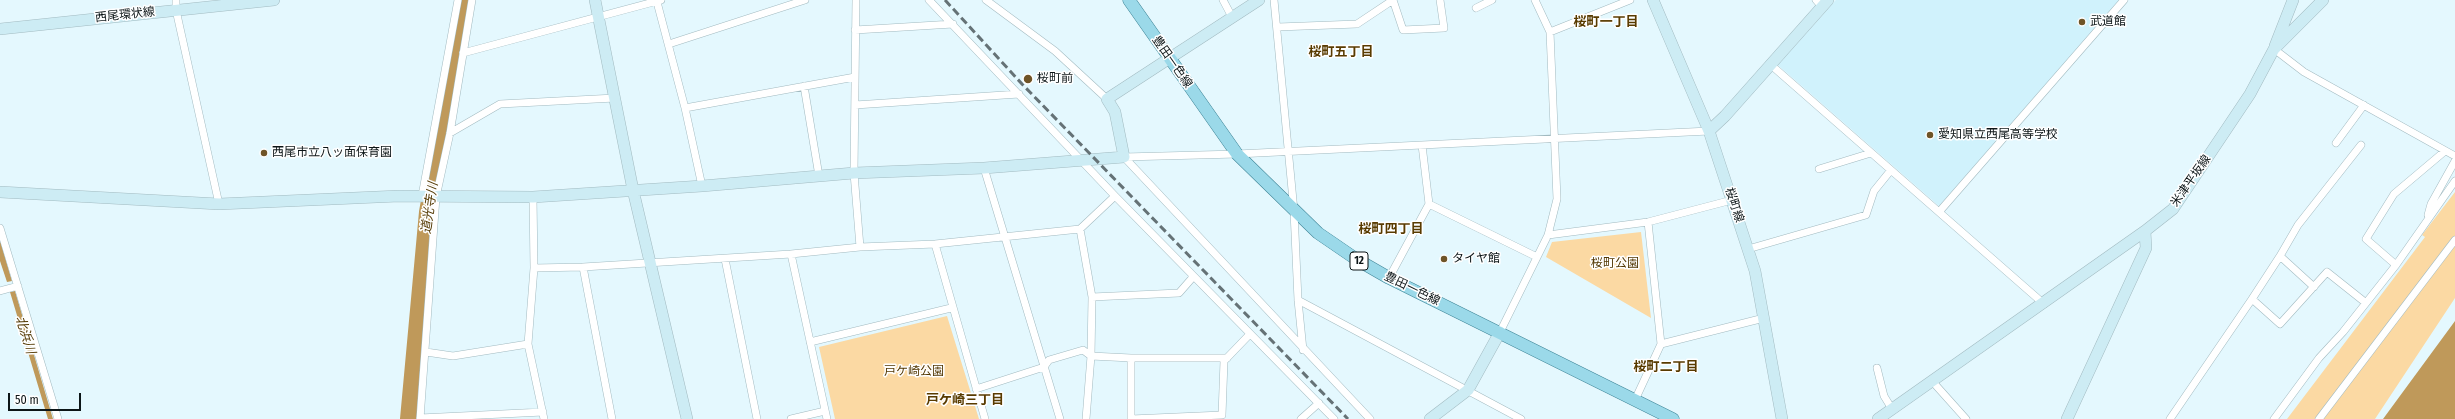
<!DOCTYPE html>
<meta charset="utf-8">
<style>
body{margin:0}
#map{position:relative;width:2455px;height:419px;overflow:hidden;background:#e4f8fe;font-family:"Fira Sans Condensed",sans-serif}
canvas{display:block}
.scale{position:absolute;left:8px;top:393px;width:73px;height:18px;box-sizing:border-box;border:2px solid #0c1517;border-top:0;padding-left:5px;font-size:12px;line-height:14px;white-space:nowrap;color:#0c1517;-webkit-text-stroke:3px #fff;paint-order:stroke}
</style>
<div id="map">
<canvas width="2455" height="419"></canvas>
<div class="scale">50 m</div>
</div>
<script>
const c = document.querySelector('canvas').getContext('2d');
c.lineJoin = 'round';
function fillPath(path, color) {
  c.fillStyle = color;
  c.fill(path, 'evenodd');
}
function toPath(rows) {
  const path = new Path2D();
  for (const r of rows) {
    path.moveTo(r[0], r[1]);
    for (let i = 2; i < r.length; i += 2) path.lineTo(r[i], r[i + 1]);
  }
  return path;
}
function strokePath(path, color, width, dash) {
  c.strokeStyle = color;
  c.lineWidth = width;
  c.lineCap = dash ? 'butt' : 'round';
  c.setLineDash(dash || []);
  c.stroke(path);
}
function drawText(font, color, halo, rows, align = 'center') {
  c.font = font + ' "Fira Sans Condensed","Noto Sans JP",sans-serif';
  c.lineWidth = 3;
  c.setLineDash([]);
  c.textBaseline = 'middle';
  c.strokeStyle = halo;
  c.fillStyle = color;
  for (const [text, x, y, turn = 0] of rows) {
    c.save();
    c.translate(x, y);
    c.rotate((+turn || 0) * Math.PI / 180);
    c.textAlign = isNaN(turn) ? turn : align;
    if (halo) c.strokeText(text, 0, 0);
    c.fillText(text, 0, 0);
    c.restore();
  }
}
fillPath(toPath([
 [1836,0,2120,0,1939,206,1778,65]
]), '#d0f2fc');
fillPath(toPath([
 [2455,192,2455,298,2375,419,2287,419,2425,237,2422,235],
 [1641,232,1651,318,1546,257,1552,242],
 [947,316,979,419,835,419,819,347]
]), '#fbd9a3');
fillPath(toPath([
 [0,240,12,281,7,282,0,261],
 [15,291,53,419,48,419,10,292],
 [2455,321,2455,419,2383,419]
]), '#bf995a');
strokePath(toPath([
 [409,419,428,212,466,0]
]), '#bf995a', 18);
const street = toPath([
 [176,0,176,10,219,204],
 [856,0,854,173,860,247],
 [929,0,1115,196,1334,419],
 [986,0,1055,51,1107,99],
 [1223,0,1232,17],
 [1274,0,1294,211,1298,300,1303,350],
 [1393,0,1403,30,1444,28,1440,0],
 [1816,0,1822,7],
 [657,2,685,108,702,186],
 [1476,8,1492,0],
 [1278,27,1357,24,1393,0],
 [855,30,953,24],
 [1550,32,1630,0],
 [669,44,805,0],
 [2274,49,2304,72,2455,156],
 [463,53,661,0],
 [1771,65,2044,304],
 [804,86,819,176],
 [855,105,1019,94],
 [685,108,855,77],
 [450,133,500,104,615,98],
 [2336,143,2364,105],
 [1124,157,1237,154,1709,131],
 [1124,157,1370,419],
 [984,168,1060,419],
 [1819,169,1871,153],
 [422,196,458,0],
 [533,197,534,268,528,344,544,419],
 [1429,204,1537,257],
 [1939,212,2124,0],
 [2428,215,2431,204,2455,161],
 [0,228,58,419],
 [1080,229,1092,297,1091,356,1086,419],
 [1548,235,1648,222,1732,200],
 [935,244,985,419],
 [1748,249,1866,215,1874,191,1891,170],
 [791,254,827,419],
 [2280,256,2298,225,2361,145],
 [725,259,757,419],
 [2396,265,2366,239,2394,194,2445,151],
 [583,267,612,419],
 [534,268,583,267,791,254,860,247,935,244,1080,229,1115,196],
 [1389,278,1429,204,1422,145],
 [0,291,18,286],
 [1092,297,1179,293,1193,277],
 [2252,299,2280,256,2314,287],
 [1298,300,1521,419],
 [1500,332,1548,235,1557,199,1550,32,1535,0],
 [810,342,951,308],
 [1661,344,1764,318],
 [426,352,453,356,528,344],
 [1227,358,1131,358,1131,419,1222,415,1224,361,1250,334],
 [1877,368,1884,396,1892,409],
 [1932,381,1966,419],
 [976,389,1044,367,1049,360,1083,350,1091,356,1131,358],
 [1635,400,1661,344,1648,222],
 [420,418,543,412],
 [420,419,436,197,450,133,472,0],
 [791,419,825,411],
 [1301,419,1319,403],
 [2170,419,2252,299,2280,324,2327,272,2366,303],
 [2274,419,2319,358,2343,332,2396,265,2455,181],
 [2319,419,2455,240]
]);
const secondary = toPath([
 [595,0,633,190,687,419],
 [1653,0,1709,131,1755,271,1782,419],
 [0,29,274,0],
 [2275,46,2293,0],
 [1709,131,1725,116,1828,0],
 [0,192,219,204,399,196,533,197,702,186,854,173,984,168,1124,157,1115,112,1107,99,1259,0],
 [1430,419,1468,390,1500,332],
 [1878,419,2145,231],
 [2067,419,2146,248,2145,231,2173,209,2250,94,2274,49,2323,0]
]);
const primary = toPath([
 [1129,0,1237,154,1318,233,1356,259,1389,278,1673,419]
]);
strokePath(street, '#a2bac0', 8);
strokePath(secondary, '#a2bac0', 12);
strokePath(primary, '#3e8496', 13);
strokePath(street, '#fff', 7);
strokePath(secondary, '#cdecf4', 11);
strokePath(primary, '#9bd9e9', 12);
strokePath(toPath([
 [945,0,1022,84,1348,419]
]), '#657276', 3, [8, 4]);
for (const [x, y, r, color] of [
 [2082,22,4,"#6f5427"],
 [1028,79,5,"#6f5427"],
 [1930,135,4,"#6f5427"],
 [264,153,4,"#6f5427"],
 [1444,259,4,"#6f5427"]
]) {
  const dot = new Path2D();
  dot.arc(x, y, r, 0, 2 * Math.PI);
  c.fillStyle = color;
  c.fill(dot);
  strokePath(dot, '#fff', 1.5);
}
for (const [x, y, w] of [
 [1359,261,18]
]) {
  const box = new Path2D();
  box.roundRect(x - w / 2, y - 9, w, 18, 3);
  c.fillStyle = '#fff';
  c.fill(box);
  strokePath(box, '#0c1517', 1);
}
drawText('bold 11px', '#0c1517', null, [
 ["12",1359,261]
]);
drawText('12px', '#0c1517', '#fff', [
 ["西尾環状線",125,15,-6],
 ["豊田一色線",1172,62,55],
 ["米津平坂線",2191,181,-55],
 ["桜町線",1734,205,72],
 ["豊田一色線",1412,289,26]
]);
drawText('12px', '#0c1517', '#fff', [
 ["武道館",2090,22],
 ["桜町前",1037,79],
 ["愛知県立西尾高等学校",1938,135],
 ["西尾市立八ッ面保育園",272,153],
 ["タイヤ館",1452,259]
], 'left');
drawText('12px', '#523702', '#fff', [
 ["桜町公園",1615,264],
 ["戸ケ崎公園",914,372]
]);
drawText('bold 13px', '#593b00', '#fff', [
 ["桜町一丁目",1606,22],
 ["桜町五丁目",1341,52],
 ["桜町四丁目",1391,229],
 ["桜町二丁目",1666,367],
 ["戸ケ崎三丁目",965,400]
]);
drawText('italic 13px', '#553b06', '#fff', [
 ["道光寺川",430,208,-82],
 ["北浜川",25,335,73]
]);
</script>
